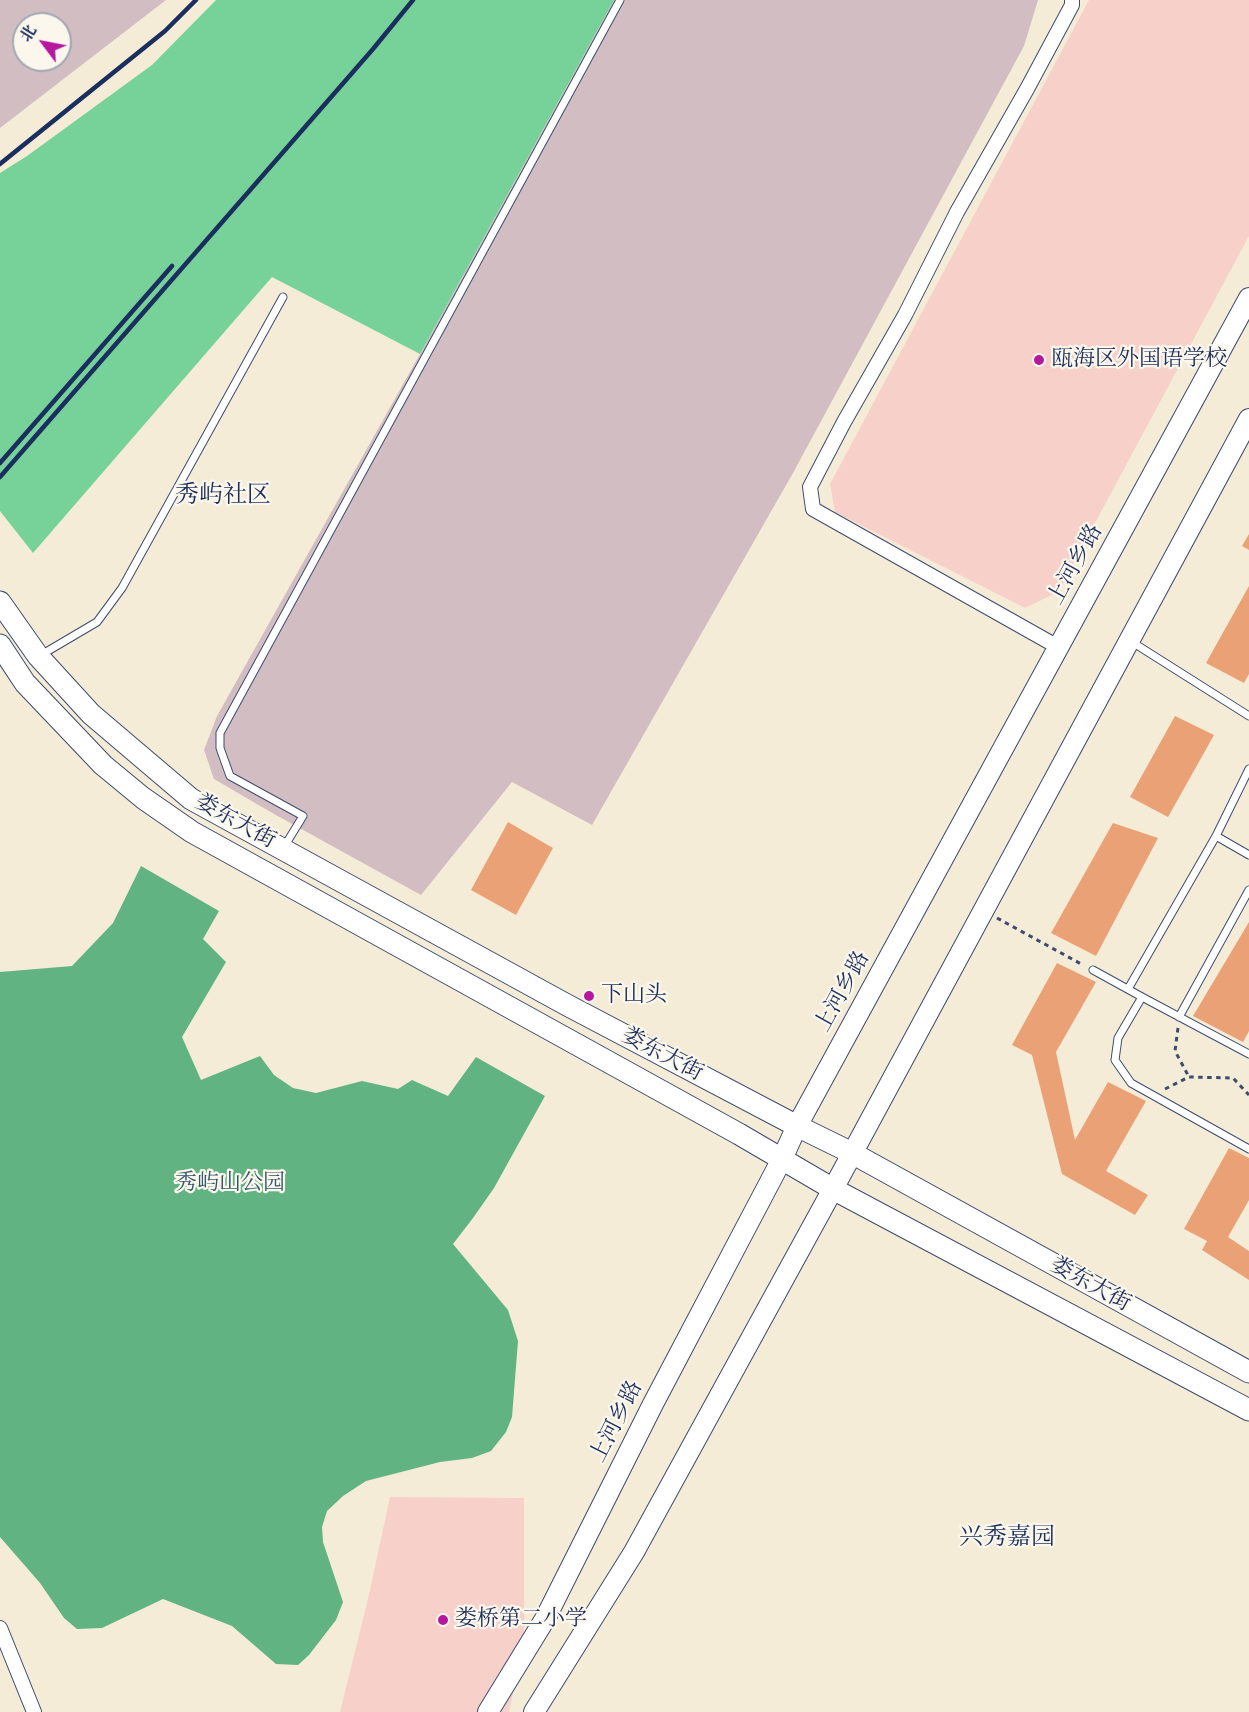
<!DOCTYPE html>
<meta charset="utf-8">
<style>
body{margin:0}
#map{position:relative;width:1249px;height:1712px;overflow:hidden;background:#f4ecd7;font-family:"Libre Bodoni","Noto Serif SC",serif}
canvas{display:block}
.north{position:absolute;left:12px;top:12px;width:60px;height:60px;box-sizing:border-box;background:#fbf7ec;border:2px solid #a1a7b3;border-radius:50%;rotate:302deg;font-size:16px;font-weight:700;line-height:24px;text-align:center;color:#1b2f5e}
.north::after{content:'';display:block;margin:auto;width:21px;height:27px;background:#b5179e;clip-path:polygon(50% 0,100% 100%,50% 72%,0 100%)}
</style>
<div id="map">
<canvas width="1249" height="1712"></canvas>
<div class="north">北</div>
</div>
<script>
const c = document.querySelector('canvas').getContext('2d');
c.lineJoin = 'round';
function fillPath(path, color) {
  c.fillStyle = color;
  c.fill(path, 'evenodd');
}
function toPath(rows) {
  const path = new Path2D();
  for (const r of rows) {
    path.moveTo(r[0], r[1]);
    for (let i = 2; i < r.length; i += 2) path.lineTo(r[i], r[i + 1]);
  }
  return path;
}
function strokePath(path, color, width, dash) {
  c.strokeStyle = color;
  c.lineWidth = width;
  c.lineCap = dash ? 'butt' : 'round';
  c.setLineDash(dash || []);
  c.stroke(path);
}
function drawText(font, color, halo, rows, align = 'center') {
  c.font = font + ' "Libre Bodoni","Noto Serif SC",serif';
  c.lineWidth = 4.5;
  c.setLineDash([]);
  c.textBaseline = 'middle';
  c.strokeStyle = halo;
  c.fillStyle = color;
  for (const [text, x, y, turn = 0] of rows) {
    c.save();
    c.translate(x, y);
    c.rotate((+turn || 0) * Math.PI / 180);
    c.textAlign = isNaN(turn) ? turn : align;
    if (halo) c.strokeText(text, 0, 0);
    c.fillText(text, 0, 0);
    c.restore();
  }
}
fillPath(toPath([
 [1089,0,1249,0,1249,236,1058,592,1025,608,835,512,830,484],
 [390,1497,524,1498,524,1642,509,1712,340,1712,368,1599]
]), '#f7d0ca');
fillPath(toPath([
 [0,0,166,0,0,128],
 [24,24,60,24,60,60,24,60],
 [614,0,1038,0,1024,46,793,473,592,825,512,782,421,895,274,814,214,779,204,750,217,716,420,354]
]), '#d2bec2');
fillPath(toPath([
 [216,0,614,0,420,354,272,277,33,553,0,511,0,173,27,156,152,65]
]), '#77d299');
fillPath(toPath([
 [141,866,219,911,203,939,226,962,182,1037,201,1080,260,1056,274,1075,293,1088,316,1093,362,1081,398,1089,412,1080,448,1096,476,1057,545,1096,494,1188,473,1218,453,1244,508,1310,518,1341,512,1417,506,1432,491,1451,472,1458,440,1462,366,1481,343,1496,327,1511,322,1527,323,1542,343,1602,336,1620,309,1655,298,1665,276,1664,232,1626,163,1599,102,1628,77,1629,64,1618,40,1583,0,1537,0,972,72,966,113,923]
]), '#61b481');
fillPath(toPath([
 [1249,534,1249,550,1242,546],
 [1249,586,1249,674,1244,683,1206,663],
 [1175,716,1214,735,1168,817,1130,797],
 [508,822,553,848,516,915,471,890],
 [1113,823,1158,838,1096,956,1051,933],
 [1249,922,1249,1031,1243,1042,1193,1016],
 [1057,963,1096,982,1056,1052,1075,1140,1108,1082,1146,1101,1106,1171,1148,1195,1135,1215,1062,1174,1032,1055,1012,1045],
 [1229,1148,1249,1158,1249,1200,1228,1237,1249,1251,1249,1280,1202,1250,1207,1241,1184,1229]
]), '#eba176');
const service = toPath([
 [1132,642,1249,716],
 [41,655,97,622,122,588,283,297],
 [1216,836,1249,855],
 [284,847,303,816,230,776,220,748,220,733,620,0],
 [1093,970,1142,997,1118,1038,1115,1060,1131,1083,1249,1149],
 [1128,989,1216,836,1249,769],
 [1142,997,1249,1054],
 [1179,1017,1249,890]
]);
const minor = toPath([
 [1058,647,813,509,810,487,844,422,905,315,957,212,1027,89,1072,5,1072,0],
 [0,1628,34,1712]
]);
const secondary = toPath([
 [488,1712,545,1619,653,1404,782,1159,797,1126,1249,298],
 [534,1712,634,1552,833,1189,1249,419]
]);
const primary = toPath([
 [0,602,38,656,91,714,191,799,567,1005,797,1126,852,1153,1249,1372],
 [0,645,25,683,103,765,143,798,192,832,739,1134,833,1189,1249,1410]
]);
strokePath(service, '#3c4b70', 9);
strokePath(minor, '#3c4b70', 16);
strokePath(secondary, '#3c4b70', 22);
strokePath(primary, '#3c4b70', 23);
strokePath(toPath([
 [997,918,1083,965],
 [1178,1028,1175,1051,1189,1077],
 [1165,1089,1189,1077,1233,1078,1249,1095]
]), '#3c4b70', 3, [4.5, 4.5]);
strokePath(service, '#fff', 7);
strokePath(minor, '#fff', 14);
strokePath(secondary, '#fff', 20);
strokePath(primary, '#fff', 21);
strokePath(toPath([
 [0,164,165,31,196,0],
 [0,463,172,266],
 [0,477,373,49,413,0]
]), '#1b2f5e', 4.5);
for (const [x, y, r, color] of [
 [1039,360,6,"#b5179e"],
 [589,996,6,"#b5179e"],
 [443,1620,6,"#b5179e"]
]) {
  const dot = new Path2D();
  dot.arc(x, y, r, 0, 2 * Math.PI);
  c.fillStyle = color;
  c.fill(dot);
  strokePath(dot, '#fbf7ec', 2);
}
drawText('22px', '#1b2f5e', '#fbf7ec', [
 ["瓯海区外国语学校",1051,360],
 ["下山头",601,996],
 ["娄桥第二小学",455,1620]
], 'left');
drawText('22px', '#1b2f5e', '#fbf7ec', [
 ["上河乡路",1076,565,-61],
 ["娄东大街",235,822,29],
 ["上河乡路",843,992,-61],
 ["娄东大街",662,1055,28],
 ["娄东大街",1090,1285,29],
 ["上河乡路",617,1422,-63]
]);
drawText('22px', '#32586d', '#fbf7ec', [
 ["秀屿山公园",230,1184]
]);
drawText('24px', '#1b2f5e', '#fbf7ec', [
 ["秀屿社区",223,496],
 ["兴秀嘉园",1007,1538]
]);
</script>
